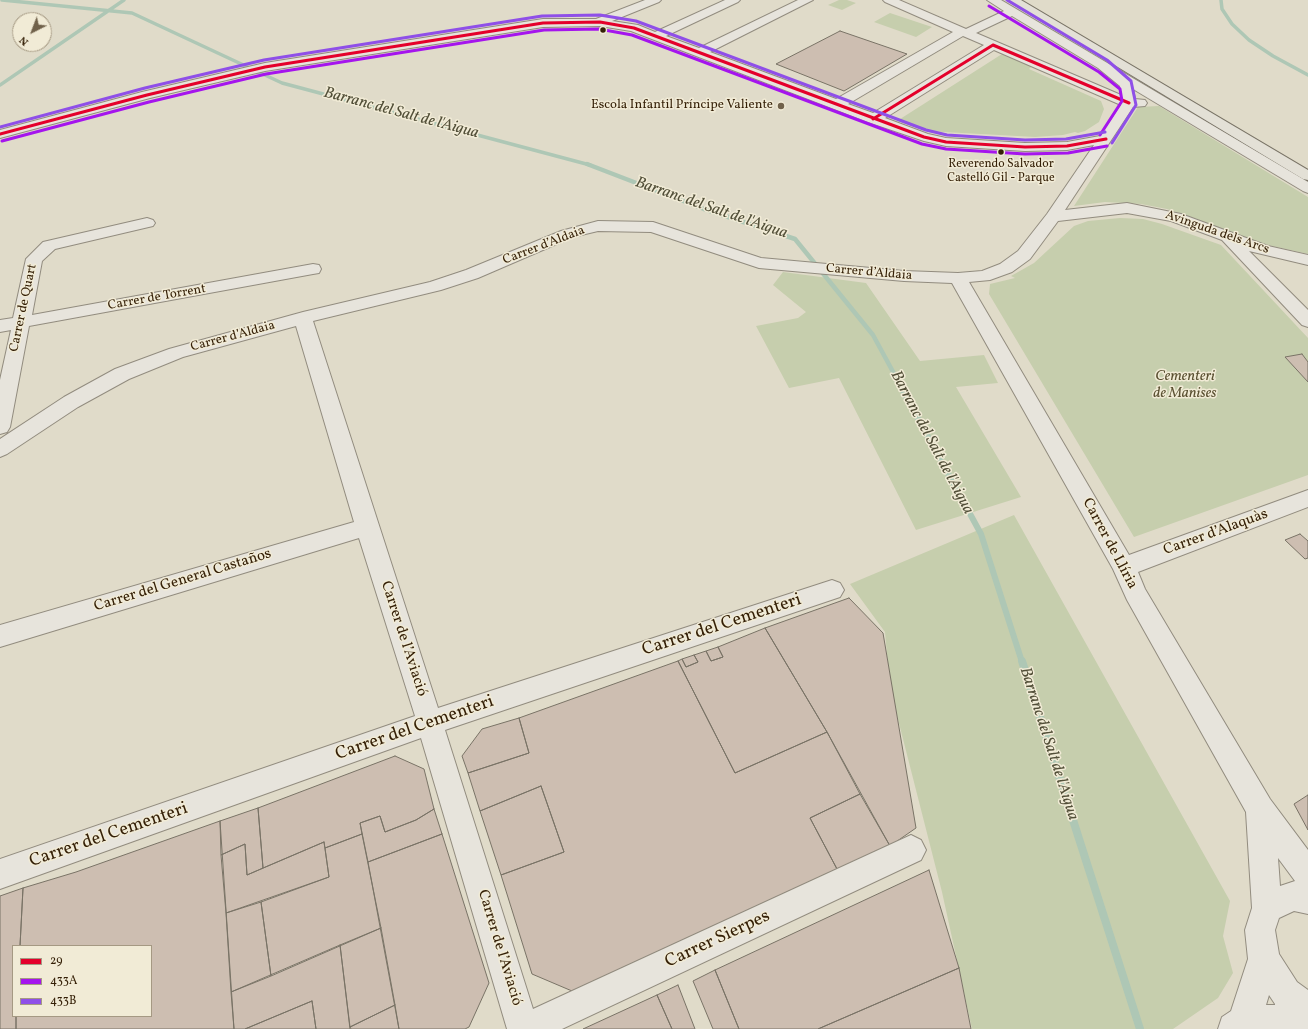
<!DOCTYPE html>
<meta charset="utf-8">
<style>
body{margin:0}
#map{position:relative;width:1308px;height:1029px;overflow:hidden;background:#e0dbc9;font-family:Vollkorn,serif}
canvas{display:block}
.legend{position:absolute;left:12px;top:945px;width:140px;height:72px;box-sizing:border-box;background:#f1ebd6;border:1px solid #a59983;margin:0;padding:5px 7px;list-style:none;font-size:12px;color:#341f06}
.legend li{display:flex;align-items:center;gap:8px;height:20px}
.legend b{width:20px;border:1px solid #a59983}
.north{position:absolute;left:12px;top:12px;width:40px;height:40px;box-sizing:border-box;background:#f1ebd6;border:1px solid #a59983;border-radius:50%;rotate:222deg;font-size:11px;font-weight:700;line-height:16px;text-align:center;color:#341f06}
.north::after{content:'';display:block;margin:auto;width:14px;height:18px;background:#70614a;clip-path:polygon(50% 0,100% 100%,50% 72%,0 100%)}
</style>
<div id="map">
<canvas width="1308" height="1029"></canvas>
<ul class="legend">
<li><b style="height:5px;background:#e4002b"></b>29</li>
<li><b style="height:5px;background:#a515ed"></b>433A</li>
<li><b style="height:5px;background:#8f4fe8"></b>433B</li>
</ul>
<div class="north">N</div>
</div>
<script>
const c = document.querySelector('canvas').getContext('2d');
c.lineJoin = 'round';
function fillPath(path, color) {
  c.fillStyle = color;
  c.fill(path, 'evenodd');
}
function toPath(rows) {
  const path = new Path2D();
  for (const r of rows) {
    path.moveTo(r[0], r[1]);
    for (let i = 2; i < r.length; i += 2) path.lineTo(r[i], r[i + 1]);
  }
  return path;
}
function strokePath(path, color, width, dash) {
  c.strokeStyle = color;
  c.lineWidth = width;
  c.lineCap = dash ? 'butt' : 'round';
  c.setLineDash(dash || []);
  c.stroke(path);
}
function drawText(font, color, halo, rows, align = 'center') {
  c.font = font + ' Vollkorn,serif';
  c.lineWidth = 3;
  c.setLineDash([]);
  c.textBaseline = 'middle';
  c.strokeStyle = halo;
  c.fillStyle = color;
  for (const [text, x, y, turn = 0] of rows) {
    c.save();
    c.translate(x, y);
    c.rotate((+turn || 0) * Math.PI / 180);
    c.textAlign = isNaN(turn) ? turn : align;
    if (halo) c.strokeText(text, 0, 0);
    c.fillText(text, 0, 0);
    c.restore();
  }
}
fillPath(toPath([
 [839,0,847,0,856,3,842,10,828,5],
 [890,13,932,27,916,37,874,22],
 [1002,54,1032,66,1029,69,1101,101,1104,109,1099,122,1085,131,1078,133,1075,132,1063,135,1035,137,926,131,897,121],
 [1159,106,1308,197,1308,254,1259,243,1223,232,1197,219,1167,209,1141,204,1105,202,1074,206,1138,107],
 [1120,218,1143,219,1162,224,1221,245,1308,338,1308,475,1134,537,989,294,990,284,1015,278,1011,276,1034,263,1074,226,1088,221],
 [783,272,866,283,920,361,984,355,998,383,956,387,1021,497,916,530,839,378,789,388,756,326,798,318,806,312,773,285],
 [1014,515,1230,901,1223,936,1233,973,1218,998,1173,1029,972,1029,942,892,890,688,885,632,850,584]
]), '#c6cead');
strokePath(toPath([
 [2,0,132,13,282,83,590,165],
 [1221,0,1222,9,1232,24,1249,40,1273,56,1308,75],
 [0,85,124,0]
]), '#aec7b5', 3.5);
strokePath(toPath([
 [587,164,704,209,795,239,873,335,898,381]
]), '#aec7b5', 4.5);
strokePath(toPath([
 [897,380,981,534,1022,662]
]), '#aec7b5', 6);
strokePath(toPath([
 [1022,661,1140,1029]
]), '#aec7b5', 8);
const building = toPath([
 [840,31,907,54,844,91,776,64,840,31],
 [1302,354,1308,362,1308,382,1285,357,1302,354],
 [1300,534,1308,541,1308,558,1305,559,1285,540,1300,534],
 [849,598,883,633,916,828,890,846,827,732,765,628,849,598],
 [765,628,827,732,735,773,678,661,682,659,686,667,698,662,694,655,706,651,711,661,723,657,718,647,765,628],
 [718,647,723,657,711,661,706,651,718,647],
 [694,655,698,662,686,667,682,659,694,655],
 [678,661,735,773,827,732,860,794,810,818,837,869,572,991,532,974,501,875,564,852,541,786,480,811,468,773,529,753,519,718,678,661],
 [519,718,529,753,468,773,462,756,482,729,519,718],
 [395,756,424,769,434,809,416,820,385,832,380,816,360,823,362,834,325,848,324,842,263,868,258,808,395,756],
 [541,786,564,852,501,875,480,811,541,786],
 [860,794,890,846,837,869,810,818,860,794],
 [1308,795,1308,830,1294,804,1308,795],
 [258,808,263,868,247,875,245,844,221,855,220,821,258,808],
 [434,809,442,834,368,862,360,823,380,816,385,832,416,820,434,809],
 [220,821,234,1029,16,1029,16,1016,151,1016,151,946,20,946,23,888,76,872,220,821],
 [362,834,381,928,271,976,261,902,329,877,325,848,362,834],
 [442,834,489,983,469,1027,465,1029,399,1029,368,862,442,834],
 [324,842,329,877,226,913,221,855,245,844,247,875,324,842],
 [929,870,959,968,818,1029,739,1029,715,970,929,870],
 [23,888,20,946,13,946,13,1016,16,1016,16,1029,0,1029,0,896,23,888],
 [261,902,271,976,231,992,226,913,261,902],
 [381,928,395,1005,350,1027,340,945,381,928],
 [340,945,350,1029,316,1029,312,1001,245,1029,234,1029,231,992,340,945],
 [959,968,971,1029,818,1029,959,968],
 [715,970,739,1029,713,1029,693,981,715,970],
 [678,985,695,1029,672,1029,657,995,678,985],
 [657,995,672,1029,583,1029,657,995],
 [312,1001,316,1029,245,1029,312,1001],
 [395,1005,399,1029,351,1029,350,1027,395,1005]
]);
fillPath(building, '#cdbeb1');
strokePath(building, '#797366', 1);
const minor = toPath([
 [645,0,661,0,659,2,612,21,638,25,655,32,725,0,740,0,738,2,666,36,699,48,798,0,813,0,710,52,836,99,953,32,885,2,883,0,899,0,966,29,1004,11,987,0,1001,0,1308,182,1308,193,1303,191,1133,89,1135,99,1145,100,1147,103,1145,106,1133,107,1065,210,1127,203,1181,214,1268,246,1308,255,1308,265,1249,251,1308,310,1308,327,1302,325,1222,240,1171,221,1127,213,1058,221,1030,259,1012,272,990,280,969,282,1129,555,1308,490,1308,507,1138,572,1145,589,1270,799,1308,850,1308,914,1294,911,1279,918,1275,930,1279,954,1297,982,1308,990,1308,1029,1218,1029,1222,1017,1231,1011,1248,959,1245,930,1252,908,1246,812,1127,600,1113,569,952,283,904,281,759,268,651,232,598,231,573,237,478,278,441,290,313,321,438,708,832,580,840,583,844,590,840,597,445,730,533,1009,911,835,921,840,926,850,921,860,562,1029,507,1029,421,738,0,889,0,859,415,716,359,538,0,647,0,625,354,522,296,326,183,357,129,379,78,407,7,454,0,457,0,439,64,397,115,369,169,349,303,312,430,282,466,270,561,231,598,221,653,222,761,258,904,271,958,273,982,271,1000,264,1018,251,1047,214,1094,145,1067,150,1025,151,946,146,924,141,868,122,631,31,600,26,543,27,265,71,150,98,0,138,0,130,142,92,265,63,543,19,596,19,645,0],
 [1012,16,1098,68,1120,86,1121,95,976,33,1012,16],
 [963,36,984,45,873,113,848,104,963,36],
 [994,50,1121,105,1100,136,1067,142,1025,143,946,138,928,134,885,118,994,50],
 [1278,858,1295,881,1280,886,1278,858],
 [1269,995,1275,1004,1275,1005,1266,1005,1269,995],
 [147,218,153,220,155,223,153,226,55,249,42,261,32,315,313,264,319,265,321,269,319,273,313,274,29,326,10,427,7,432,0,434,0,380,11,330,0,332,0,320,13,318,26,259,43,242,147,218]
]);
const highway = toPath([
 [1007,0,1021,0,1308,170,1308,180,1303,179,1007,0]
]);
strokePath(minor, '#928c7f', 2);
strokePath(highway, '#797366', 2);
fillPath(minor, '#e7e4dc');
fillPath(highway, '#e3e0d6');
strokePath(toPath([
 [993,45,1129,103],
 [873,119,993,45],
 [0,134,147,95,265,67,543,23,600,22,634,28,924,137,946,142,1025,147,1067,146,1106,139]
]), '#e4002b', 3);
strokePath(toPath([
 [989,6,1099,72,1120,89,1122,101,1100,135],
 [2,141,149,102,266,74,544,30,599,29,632,35,922,144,946,149,1025,154,1068,153,1107,146]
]), '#a515ed', 3);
strokePath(toPath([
 [1007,0,1107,60,1131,81,1136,105,1112,143],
 [0,127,145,88,264,60,542,16,600,15,636,21,926,130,947,135,1025,140,1066,139,1105,132]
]), '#8f4fe8', 3);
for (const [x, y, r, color] of [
 [603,30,3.5,"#341f06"],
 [781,106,4,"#70614a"],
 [1001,152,3.5,"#341f06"]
]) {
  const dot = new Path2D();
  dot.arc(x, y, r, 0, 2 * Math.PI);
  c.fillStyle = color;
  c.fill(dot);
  strokePath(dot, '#f1ebd6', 1.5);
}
drawText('12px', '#341f06', '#f1ebd6', [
 ["Reverendo Salvador",1001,165],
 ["Castelló Gil - Parque",1001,179]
]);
drawText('13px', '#341f06', '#f1ebd6', [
 ["Escola Infantil Príncipe Valiente",773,106]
], 'right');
drawText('13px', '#341f06', '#f1ebd6', [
 ["Avinguda dels Arcs",1217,233,19],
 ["Carrer d’Aldaia",544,246,-21],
 ["Carrer d’Aldaia",869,273,5],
 ["Carrer de Torrent",157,298,-10],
 ["Carrer de Quart",24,308,-78],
 ["Carrer d’Aldaia",233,337,-15]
]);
drawText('italic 15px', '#5a5031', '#f1ebd6', [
 ["Cementeri",1185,377],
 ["de Manises",1185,394]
]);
drawText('15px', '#341f06', '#f1ebd6', [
 ["Carrer d’Alaquàs",1216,533,-20],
 ["Carrer de Llíria",1109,544,62],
 ["Carrer del General Castaños",183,581,-17],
 ["Carrer de l’Aviació",403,639,72],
 ["Carrer de l’Aviació",499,948,73]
]);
drawText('italic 16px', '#524f38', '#f1ebd6', [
 ["Barranc del Salt de l'Aigua",401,114,15],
 ["Barranc del Salt de l'Aigua",711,209,19],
 ["Barranc del Salt de l'Aigua",931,443,62],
 ["Barranc del Salt de l'Aigua",1048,744,72]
]);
drawText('18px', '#341f06', '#f1ebd6', [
 ["Carrer del Cementeri",722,626,-18],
 ["Carrer del Cementeri",415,729,-19],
 ["Carrer del Cementeri",109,836,-19],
 ["Carrer Sierpes",718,940,-25]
]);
</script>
